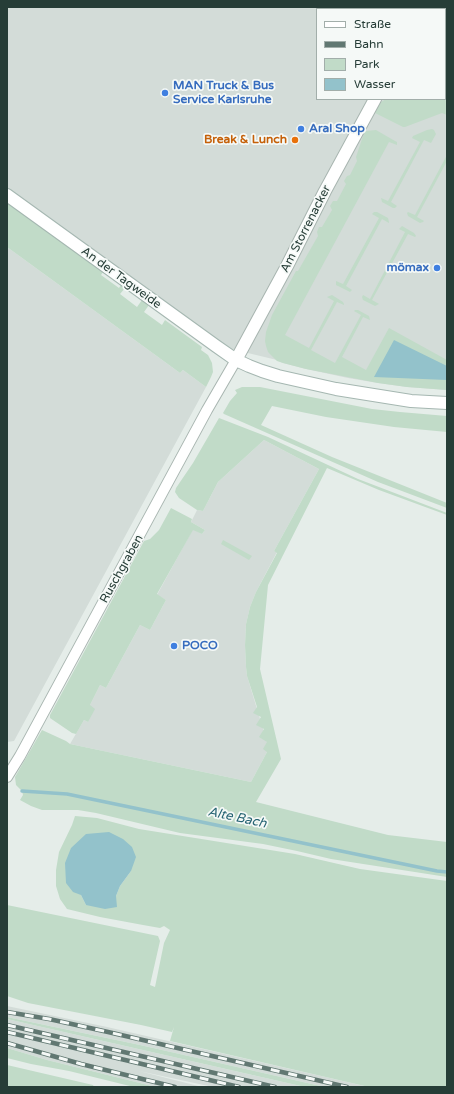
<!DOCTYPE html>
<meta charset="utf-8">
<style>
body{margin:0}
#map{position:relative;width:454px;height:1094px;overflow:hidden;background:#e5ede9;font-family:"Varela Round",sans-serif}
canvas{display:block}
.frame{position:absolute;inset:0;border:8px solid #263d37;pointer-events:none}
.legend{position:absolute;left:316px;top:8px;width:130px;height:92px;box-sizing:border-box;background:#f5f9f7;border:1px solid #a2aeaa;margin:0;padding:5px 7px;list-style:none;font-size:12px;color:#263d37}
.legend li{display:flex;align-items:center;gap:8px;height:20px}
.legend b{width:20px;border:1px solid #a2aeaa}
</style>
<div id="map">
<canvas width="454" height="1094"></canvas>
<div class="frame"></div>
<ul class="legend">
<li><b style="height:5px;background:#fff"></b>Straße</li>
<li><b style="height:5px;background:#617872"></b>Bahn</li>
<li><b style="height:11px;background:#c1dbc8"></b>Park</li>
<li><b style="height:11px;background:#93c2cb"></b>Wasser</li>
</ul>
</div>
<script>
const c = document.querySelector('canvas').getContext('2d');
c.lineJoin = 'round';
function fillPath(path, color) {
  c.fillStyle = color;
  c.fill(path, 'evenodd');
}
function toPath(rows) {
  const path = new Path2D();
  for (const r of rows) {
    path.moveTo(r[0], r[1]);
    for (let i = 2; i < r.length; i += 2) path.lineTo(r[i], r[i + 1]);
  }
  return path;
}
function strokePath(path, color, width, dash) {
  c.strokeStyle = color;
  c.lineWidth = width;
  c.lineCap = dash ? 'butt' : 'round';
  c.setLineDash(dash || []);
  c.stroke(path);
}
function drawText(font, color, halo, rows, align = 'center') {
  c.font = font + ' "Varela Round",sans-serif';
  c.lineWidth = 3.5;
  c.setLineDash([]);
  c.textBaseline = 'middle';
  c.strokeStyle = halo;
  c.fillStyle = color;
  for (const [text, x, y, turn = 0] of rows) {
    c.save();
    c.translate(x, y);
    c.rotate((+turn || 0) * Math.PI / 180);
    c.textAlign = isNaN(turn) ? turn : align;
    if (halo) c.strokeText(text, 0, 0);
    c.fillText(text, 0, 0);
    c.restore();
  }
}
fillPath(toPath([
 [7,7,447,7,447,390,407,387,378,383,348,378,306,369,283,363,277,360,227,348,7,188],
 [317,9,445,9,445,99,317,99],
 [7,247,180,373,183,370,206,387,14,741,7,742],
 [264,440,319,469,274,551,277,552,256,592,250,607,246,624,245,645,246,667,247,676,267,742,267,752,251,782,70,744,84,720,88,722,90,705,100,685,106,688,140,625,150,630,166,600,157,595,193,529,202,534,205,530,191,522,197,510,203,511,218,482],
 [7,1006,107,1027,369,1087,325,1087,140,1045,7,1017],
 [7,1019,305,1087,213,1087,139,1071,202,1087,156,1087,47,1060,7,1048]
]), '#d3dcd8');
fillPath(toPath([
 [386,99,443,99,447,101,447,115,442,113,405,127,403,127,375,113,381,102],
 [432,129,434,130,436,134,431,143,424,140,391,202,397,206,395,208,393,208,382,202,381,198,388,201,420,142,412,138,413,136,427,130],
 [376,130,395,141,397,142,397,145,389,142,285,335,309,348,334,301,327,297,332,295,343,302,344,304,344,305,337,302,311,350,335,363,361,315,354,311,355,310,358,310,369,316,370,320,363,317,342,357,366,370,389,328,447,360,447,390,407,387,378,383,306,369,283,363,277,361,268,352,266,346,265,341,266,332,272,315,296,271,298,271,318,236,317,232,319,227,322,227,332,210,330,206,333,201,337,201,346,184,344,181,347,176,350,175,357,161,356,157,364,133,366,131],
 [447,155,447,161,417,217,424,221,423,222,420,223,408,216,407,213,408,212,415,215],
 [7,202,103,272,101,275,119,288,121,285,125,288,120,294,137,307,142,300,149,305,144,312,162,325,165,320,202,347,201,350,208,355,212,363,213,372,211,377,206,387,183,370,180,373,7,247],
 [374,212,377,212,388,218,389,222,389,223,382,219,346,286,352,290,350,292,336,285,336,281,343,284,379,218,372,214],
 [402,226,414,233,416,236,415,237,408,234,372,300,379,304,375,306,363,300,362,297,363,295,370,299,405,232,399,229],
 [242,387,260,387,372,409,400,412,447,416,447,432,394,427,326,417,272,406,261,425,332,457,447,503,447,508,378,482,224,414,223,413,230,401,237,393,235,390],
 [219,418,268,437,358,479,447,513,447,515,379,490,327,468,268,585,260,669,281,759,256,802,388,835,447,842,447,877,331,859,297,851,263,844,180,833,96,813,78,810,42,810,31,806,20,800,23,795,22,791,16,785,15,777,42,730,66,741,70,744,251,782,267,752,263,749,267,742,259,737,264,729,256,725,261,717,253,713,257,707,247,676,246,667,245,645,246,624,250,607,256,592,277,553,274,551,319,469,264,440,218,482,203,511,197,510,179,498,175,492,176,488,193,463],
 [171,508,192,519,191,522,205,530,202,534,193,530,157,594,166,600,150,630,140,625,106,688,100,685,90,705,95,709,88,722,84,720,76,734,72,733,50,718,50,715,144,541,150,539,159,530],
 [223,540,252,556,249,560,221,544],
 [75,816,97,818,139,829,295,854,360,869,447,881,447,1087,369,1087,170,1041,174,1027,172,1032,141,1025,28,1003,7,996,7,905,158,936,160,941,150,985,155,987,164,943,170,930,164,926,160,928,143,925,100,917,67,909,60,899,56,886,56,870,59,852,72,825],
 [131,871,120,886,116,896,86,905,81,895],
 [7,1017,140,1045,325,1087,305,1087,7,1019],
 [7,1048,47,1060,156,1087,134,1087,69,1071,31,1064,7,1058],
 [7,1065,93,1085,94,1087,7,1087]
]), '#c1dbc8');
fillPath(toPath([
 [394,340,447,366,447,380,374,377],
 [109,832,123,839,132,847,136,857,131,871,120,886,116,896,117,907,105,909,86,905,81,895,73,892,66,883,65,863,71,848,86,834]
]), '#93c2cb');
strokePath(toPath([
 [22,791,67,794,437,871,447,872]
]), '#93c2cb', 3.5);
const minor = toPath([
 [356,7,358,9],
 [7,777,20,756,207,410,236,360]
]);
const tertiary = toPath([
 [425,9,427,7],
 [236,360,287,266,325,191,375,99]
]);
const secondary = toPath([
 [7,195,216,346,236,360,249,366,262,371,278,376,336,389,411,401,447,403]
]);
strokePath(minor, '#a8b5b0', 12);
strokePath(tertiary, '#a8b5b0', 14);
strokePath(secondary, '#a5b7b1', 14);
strokePath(minor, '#fff', 10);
strokePath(tertiary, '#fff', 12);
strokePath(secondary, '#fff', 12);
const rail = toPath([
 [7,1012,49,1019,108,1032,347,1087],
 [7,1025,275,1087],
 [7,1032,239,1087],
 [7,1043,81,1064,175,1087]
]);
strokePath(rail, '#617872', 4.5);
strokePath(rail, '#f5f9f7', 3, [9]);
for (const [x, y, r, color] of [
 [165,93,4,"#3f7fe0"],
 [301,129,4,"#3f7fe0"],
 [295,140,4,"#e8710a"],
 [437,268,4,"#3f7fe0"],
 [174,646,4,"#3f7fe0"]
]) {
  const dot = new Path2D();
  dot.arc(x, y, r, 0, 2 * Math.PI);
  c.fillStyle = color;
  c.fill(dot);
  strokePath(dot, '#f5f9f7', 1.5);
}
drawText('bold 12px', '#366cbe', '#f5f9f7', [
 ["MAN Truck & Bus",173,86],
 ["Service Karlsruhe",173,100],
 ["Aral Shop",309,129],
 ["mömax",429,268,"right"],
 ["POCO",182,646]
], 'left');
drawText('bold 12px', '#c56008', '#f5f9f7', [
 ["Break & Lunch",287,140]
], 'right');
drawText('12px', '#263d37', '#f5f9f7', [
 ["Am Storrenacker",306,229,-63],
 ["An der Tagweide",121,278,36],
 ["Ruschgraben",122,569,-61]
]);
drawText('italic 13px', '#266473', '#f5f9f7', [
 ["Alte Bach",237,818,12]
]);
</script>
